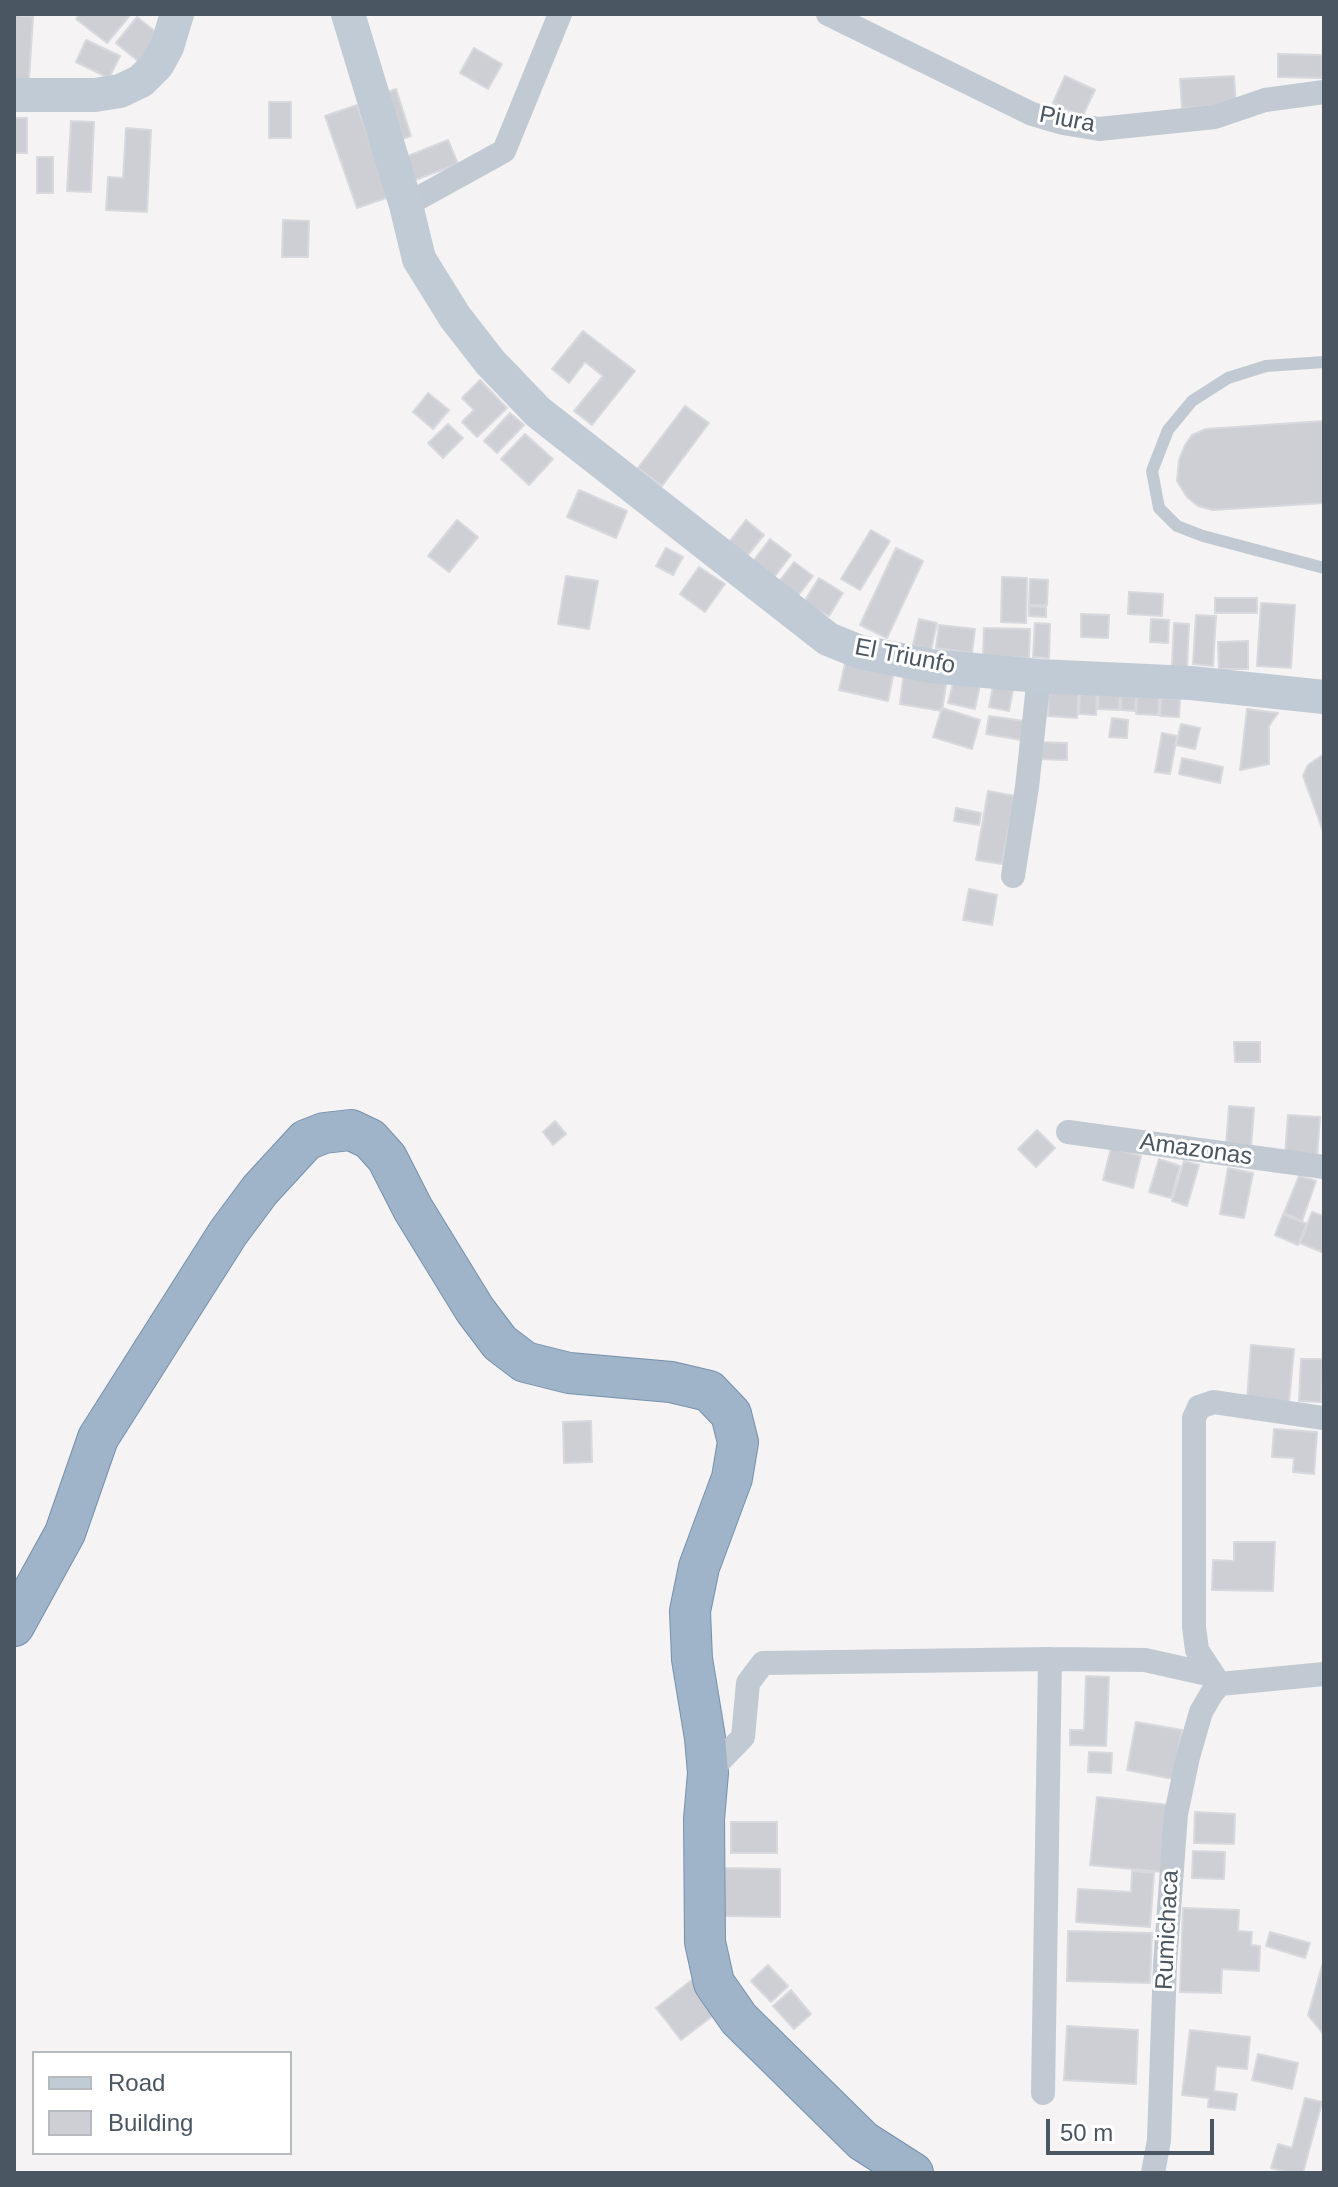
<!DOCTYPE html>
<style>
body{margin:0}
#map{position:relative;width:1338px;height:2187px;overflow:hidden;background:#f5f3f3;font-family:Arial,sans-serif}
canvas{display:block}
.frame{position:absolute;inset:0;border:16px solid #4a5661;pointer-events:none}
.legend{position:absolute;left:32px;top:2051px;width:260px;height:104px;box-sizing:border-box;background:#fff;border:2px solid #b7bbc0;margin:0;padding:10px 14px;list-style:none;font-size:24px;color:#4a5661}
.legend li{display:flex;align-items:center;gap:16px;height:40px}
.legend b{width:40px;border:2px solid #b7bbc0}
.scale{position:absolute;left:1046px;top:2119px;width:168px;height:36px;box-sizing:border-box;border:4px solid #4a5661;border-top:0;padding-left:10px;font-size:24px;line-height:28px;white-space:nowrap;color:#4a5661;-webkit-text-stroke:6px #fff;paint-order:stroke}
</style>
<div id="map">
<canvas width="1338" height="2187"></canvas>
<div class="frame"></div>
<ul class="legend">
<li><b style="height:10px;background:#c1cbd6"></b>Road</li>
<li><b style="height:22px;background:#cdcfd5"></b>Building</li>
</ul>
<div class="scale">50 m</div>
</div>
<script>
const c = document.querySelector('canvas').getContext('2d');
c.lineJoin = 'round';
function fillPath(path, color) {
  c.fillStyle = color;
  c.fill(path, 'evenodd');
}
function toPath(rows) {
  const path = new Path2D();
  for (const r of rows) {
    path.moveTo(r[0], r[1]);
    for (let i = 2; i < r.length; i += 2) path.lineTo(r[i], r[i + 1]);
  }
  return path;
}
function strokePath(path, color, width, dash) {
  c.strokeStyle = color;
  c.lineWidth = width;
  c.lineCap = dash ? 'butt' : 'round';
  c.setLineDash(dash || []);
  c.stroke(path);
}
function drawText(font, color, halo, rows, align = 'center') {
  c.font = font + ' Arial,sans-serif';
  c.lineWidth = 6;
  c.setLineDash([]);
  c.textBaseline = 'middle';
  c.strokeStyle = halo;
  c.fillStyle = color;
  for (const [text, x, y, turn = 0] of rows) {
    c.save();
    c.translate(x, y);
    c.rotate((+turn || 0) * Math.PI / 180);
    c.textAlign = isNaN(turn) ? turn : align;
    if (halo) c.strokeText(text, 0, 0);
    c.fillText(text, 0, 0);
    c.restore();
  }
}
const building = toPath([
 [80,14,131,14,107,43,76,19,80,14],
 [14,15,33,17,29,80,14,79,14,15],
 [137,17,166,40,144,66,116,43,137,17],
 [86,40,120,56,109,78,76,62,86,40],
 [474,48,502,64,488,89,460,73,474,48],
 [1278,54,1322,55,1322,78,1278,77,1278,54],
 [1065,76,1095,90,1082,117,1053,103,1065,76],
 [1234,76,1236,105,1182,108,1180,79,1234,76],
 [396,89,411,136,396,141,381,94,396,89],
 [269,102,291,102,291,138,269,138,269,102],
 [357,105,389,197,357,208,325,116,357,105],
 [14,118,27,118,27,153,14,153,14,118],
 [71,121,94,122,91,192,67,191,71,121],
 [126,128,151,130,147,212,106,210,108,177,123,178,126,128],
 [448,140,458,164,412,181,403,158,448,140],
 [37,157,53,157,53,193,37,193,37,157],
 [283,220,309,221,308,257,282,257,283,220],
 [583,331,635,371,592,425,574,411,603,376,585,362,569,383,552,369,583,331],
 [480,380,507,408,477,437,462,422,474,410,462,398,480,380],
 [428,393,449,410,433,429,413,412,428,393],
 [685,406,709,423,662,486,638,468,685,406],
 [510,413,524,425,497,453,484,441,510,413],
 [1324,421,1324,503,1213,510,1198,506,1187,497,1177,481,1179,460,1185,445,1192,435,1206,429,1324,421],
 [448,424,463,438,443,458,428,443,448,424],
 [525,434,553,459,529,485,501,459,525,434],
 [579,490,627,511,616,538,567,517,579,490],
 [457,520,478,537,449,572,428,556,457,520],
 [746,520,764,535,747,556,729,542,746,520],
 [871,530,890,541,860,590,841,579,871,530],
 [770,539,791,555,772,580,751,564,770,539],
 [666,548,683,557,673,575,656,566,666,548],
 [896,548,923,561,887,638,860,625,896,548],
 [794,562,813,576,797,597,778,583,794,562],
 [699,567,725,584,705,612,680,594,699,567],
 [566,576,598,581,589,629,558,624,566,576],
 [1002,577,1027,578,1026,623,1001,622,1002,577],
 [819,578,843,593,829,616,804,602,819,578],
 [1030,579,1048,580,1047,605,1029,605,1030,579],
 [1129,592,1163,594,1162,616,1128,614,1129,592],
 [1215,598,1257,598,1257,613,1215,613,1215,598],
 [1261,603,1295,605,1291,668,1257,666,1261,603],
 [1029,606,1046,607,1046,617,1029,616,1029,606],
 [1081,614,1109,615,1108,638,1081,637,1081,614],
 [1196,615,1216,616,1213,666,1193,664,1196,615],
 [919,619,937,623,931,650,913,645,919,619],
 [1151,619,1169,620,1168,643,1150,642,1151,619],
 [1035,623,1050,624,1049,658,1033,657,1035,623],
 [1174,623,1189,624,1187,667,1172,666,1174,623],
 [939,625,975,629,972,653,936,648,939,625],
 [984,628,1030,629,1029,658,983,656,984,628],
 [1248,641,1248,669,1219,669,1218,642,1248,641],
 [846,660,894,671,888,701,839,690,846,660],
 [904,671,947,678,942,711,900,704,904,671],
 [954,679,980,685,975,709,948,703,954,679],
 [994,681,1014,685,1009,711,989,707,994,681],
 [1049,688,1079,690,1077,718,1048,716,1049,688],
 [1080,690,1097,691,1096,715,1079,714,1080,690],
 [1099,692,1120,693,1119,710,1098,709,1099,692],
 [1121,695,1136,696,1135,711,1121,710,1121,695],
 [1137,696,1159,697,1158,715,1136,714,1137,696],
 [1161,698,1180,699,1179,717,1160,716,1161,698],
 [942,708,980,720,972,749,933,737,942,708],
 [1247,709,1278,713,1269,726,1269,764,1240,770,1247,709],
 [989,716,1024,721,1021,740,986,734,989,716],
 [1112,718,1128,720,1127,738,1109,737,1112,718],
 [1181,724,1200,728,1195,749,1176,745,1181,724],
 [1162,733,1177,736,1170,774,1155,772,1162,733],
 [1036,742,1067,743,1067,760,1036,759,1036,742],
 [1324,754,1324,834,1303,776,1308,765,1324,754],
 [1182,758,1223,767,1220,783,1179,774,1182,758],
 [988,791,1015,796,1002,864,976,860,988,791],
 [956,808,981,813,979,825,954,821,956,808],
 [969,889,997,895,992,925,963,920,969,889],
 [1234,1042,1260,1042,1260,1062,1235,1062,1234,1042],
 [1229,1106,1254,1108,1251,1147,1226,1146,1229,1106],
 [1288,1115,1320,1117,1317,1156,1285,1154,1288,1115],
 [555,1121,566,1134,553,1145,543,1132,555,1121],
 [1037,1130,1055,1148,1036,1167,1018,1149,1037,1130],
 [1111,1148,1141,1156,1133,1188,1103,1180,1111,1148],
 [1159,1159,1180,1166,1171,1198,1149,1192,1159,1159],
 [1184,1161,1199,1165,1187,1206,1172,1201,1184,1161],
 [1228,1168,1253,1173,1244,1218,1220,1214,1228,1168],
 [1299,1176,1316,1181,1302,1221,1284,1213,1299,1176],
 [1312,1212,1324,1216,1324,1253,1300,1243,1312,1212],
 [1283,1214,1307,1224,1298,1245,1275,1235,1283,1214],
 [1251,1345,1294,1349,1289,1403,1247,1400,1251,1345],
 [1301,1359,1323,1359,1321,1402,1299,1401,1301,1359],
 [591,1421,592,1462,564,1463,563,1422,591,1421],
 [1274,1429,1317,1432,1314,1474,1293,1472,1294,1458,1272,1457,1274,1429],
 [1234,1542,1275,1542,1273,1591,1212,1590,1213,1560,1234,1561,1234,1542],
 [1086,1676,1109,1677,1106,1746,1070,1745,1070,1730,1084,1730,1086,1676],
 [1136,1722,1182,1730,1173,1779,1127,1770,1136,1722],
 [1089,1752,1112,1753,1111,1773,1088,1772,1089,1752],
 [1097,1797,1170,1805,1163,1872,1090,1865,1097,1797],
 [1195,1812,1235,1814,1234,1844,1194,1843,1195,1812],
 [731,1822,777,1822,777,1853,731,1853,731,1822],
 [1193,1851,1225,1852,1224,1879,1192,1878,1193,1851],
 [725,1868,780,1869,780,1917,724,1916,725,1868],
 [1132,1871,1154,1873,1150,1927,1076,1922,1078,1889,1131,1892,1132,1871],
 [1183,1908,1239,1910,1238,1931,1252,1932,1251,1945,1260,1946,1259,1971,1222,1969,1221,1993,1180,1992,1183,1908],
 [1068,1931,1152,1933,1150,1983,1067,1981,1068,1931],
 [1270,1932,1310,1943,1305,1958,1266,1946,1270,1932],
 [1324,1959,1324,2035,1308,2015,1324,1959],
 [768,1965,788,1986,771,2002,751,1981,768,1965],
 [693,1979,718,2012,681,2040,656,2008,693,1979],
 [791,1990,811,2014,794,2029,773,2006,791,1990],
 [1067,2026,1138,2030,1136,2084,1064,2080,1067,2026],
 [1190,2030,1250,2037,1247,2069,1216,2066,1214,2091,1237,2094,1235,2110,1208,2107,1209,2098,1182,2095,1190,2030],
 [1258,2054,1298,2063,1292,2089,1252,2080,1258,2054],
 [1305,2098,1322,2102,1303,2173,1290,2173,1271,2168,1278,2144,1292,2148,1305,2098]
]);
fillPath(building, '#cdcfd5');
strokePath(building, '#d7d9de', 2);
const trunk = toPath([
 [14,1626,65,1533,98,1438,228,1233,260,1190,306,1140,324,1133,351,1130,370,1139,387,1158,413,1209,475,1310,500,1343,525,1362,569,1373,671,1382,709,1391,731,1414,738,1442,732,1478,699,1567,690,1611,692,1659,705,1738,708,1773,704,1819,705,1942,714,1983,739,2019,863,2141,913,2173]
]);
strokePath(trunk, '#7690ad', 42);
strokePath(toPath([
 [1324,362,1266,366,1228,378,1192,401,1168,430,1152,471,1159,508,1177,526,1203,536,1324,568]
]), '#c1cad2', 12);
strokePath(toPath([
 [828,14,1032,114,1063,123,1099,129,1215,117,1265,100,1324,92],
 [406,205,504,151,560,14],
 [1013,876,1027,787,1039,676],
 [1068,1132,1324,1167],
 [1218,1682,1197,1650,1194,1627,1194,1418,1199,1407,1214,1402,1324,1418],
 [708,1773,743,1737,748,1683,763,1663,1050,1659,1145,1660,1212,1675],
 [1043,2093,1050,1659],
 [1153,2173,1159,2140,1165,1964,1176,1814,1188,1757,1201,1712,1212,1693,1220,1684,1324,1674]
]), '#c1cad2', 24);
strokePath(toPath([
 [348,14,406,205,419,259,455,317,490,362,538,412,828,639,860,652,931,666,1039,676,1191,683,1324,697],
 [14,95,95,95,120,91,141,81,157,65,167,47,177,14]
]), '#c1cbd6', 34);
strokePath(trunk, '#9fb4c9', 40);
drawText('24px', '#4a5661', '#fff', [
 ["Piura",1067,120,11],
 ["El Triunfo",905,657,11],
 ["Amazonas",1196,1150,8],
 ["Rumichaca",1168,1930,-87]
]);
</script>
